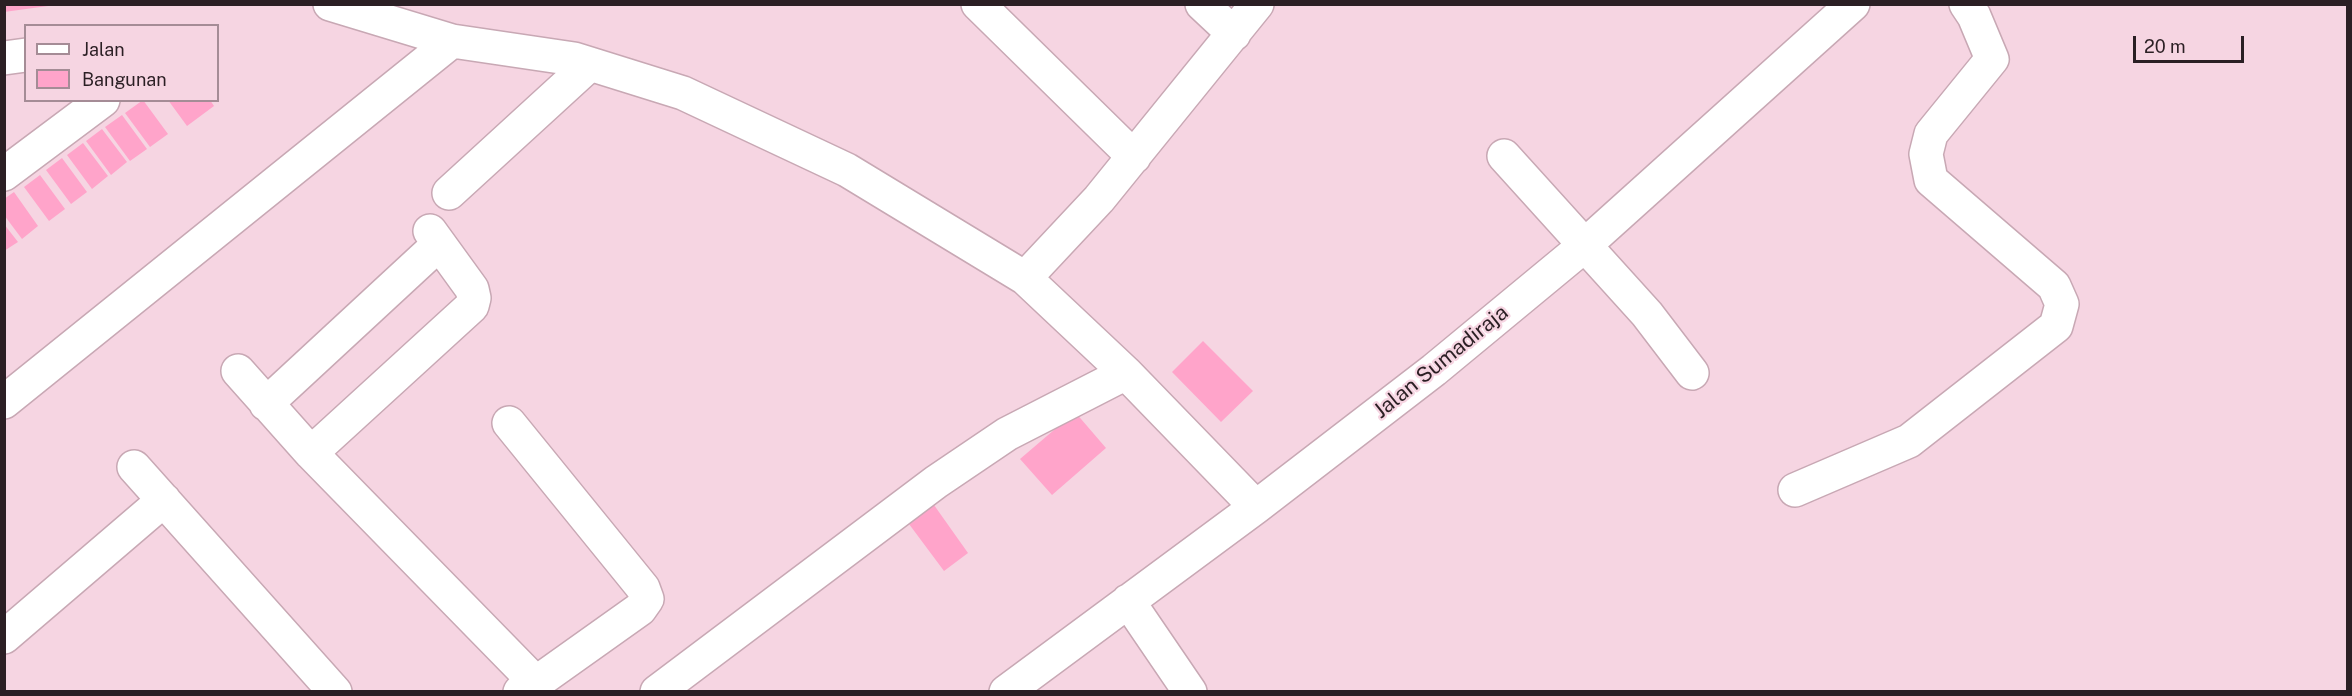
<!DOCTYPE html>
<style>
body{margin:0}
#map{position:relative;width:2352px;height:696px;overflow:hidden;background:#f6d5e2;font-family:"Public Sans",sans-serif}
canvas{display:block}
.frame{position:absolute;inset:0;border:6px solid #2b1f24;pointer-events:none}
.legend{position:absolute;left:24px;top:24px;width:195px;height:78px;box-sizing:border-box;background:#f6d5e2;border:2px solid #a58c96;margin:0;padding:8px 10px;list-style:none;font-size:18px;color:#2b1f24}
.legend li{display:flex;align-items:center;gap:12px;height:30px}
.legend b{width:30px;border:2px solid #a58c96}
.scale{position:absolute;left:2133px;top:36px;width:111px;height:27px;box-sizing:border-box;border:3px solid #2b1f24;border-top:0;padding-left:8px;font-size:18px;line-height:21px;white-space:nowrap;color:#2b1f24;-webkit-text-stroke:4px #f6d5e2;paint-order:stroke}
</style>
<div id="map">
<canvas width="2352" height="696"></canvas>
<div class="frame"></div>
<ul class="legend">
<li><b style="height:8px;background:#fff"></b>Jalan</li>
<li><b style="height:16px;background:#ffa4ca"></b>Bangunan</li>
</ul>
<div class="scale">20 m</div>
</div>
<script>
const c = document.querySelector('canvas').getContext('2d');
c.lineJoin = 'round';
function fillPath(path, color) {
  c.fillStyle = color;
  c.fill(path, 'evenodd');
}
function toPath(rows) {
  const path = new Path2D();
  for (const r of rows) {
    path.moveTo(r[0], r[1]);
    for (let i = 2; i < r.length; i += 2) path.lineTo(r[i], r[i + 1]);
  }
  return path;
}
function strokePath(path, color, width, dash) {
  c.strokeStyle = color;
  c.lineWidth = width;
  c.lineCap = dash ? 'butt' : 'round';
  c.setLineDash(dash || []);
  c.stroke(path);
}
function drawText(font, color, halo, rows, align = 'center') {
  c.font = font + ' "Public Sans",sans-serif';
  c.lineWidth = 4.5;
  c.setLineDash([]);
  c.textBaseline = 'middle';
  c.strokeStyle = halo;
  c.fillStyle = color;
  for (const [text, x, y, turn = 0] of rows) {
    c.save();
    c.translate(x, y);
    c.rotate((+turn || 0) * Math.PI / 180);
    c.textAlign = isNaN(turn) ? turn : align;
    if (halo) c.strokeText(text, 0, 0);
    c.fillText(text, 0, 0);
    c.restore();
  }
}
fillPath(toPath([
 [4,5,48,5,48,6,4,12],
 [143,100,168,134,150,147,125,113],
 [168,100,210,100,214,106,187,126],
 [122,115,147,149,130,161,105,127],
 [102,129,127,162,111,175,86,141],
 [83,143,108,176,92,189,67,155],
 [62,158,87,192,71,204,46,170],
 [40,175,65,209,49,221,24,187],
 [14,192,38,226,22,239,4,215,4,199],
 [4,224,18,242,4,251],
 [1203,341,1253,391,1221,422,1172,372],
 [1075,412,1106,448,1052,495,1020,459],
 [934,505,968,553,944,571,909,524]
]), '#ffa4ca');
const minor = toPath([
 [330,4,452,41,574,59,683,93,847,170,1025,278,1126,373,1256,507],
 [978,4,1134,157],
 [1202,4,1234,34],
 [4,58,26,55],
 [1504,156,1647,314,1692,373],
 [4,174,103,100],
 [449,193,590,64],
 [1025,278,1099,199,1257,4],
 [238,371,311,453,536,683],
 [4,402,452,41],
 [266,404,439,244],
 [509,423,643,588,647,599,640,609,536,683,520,692],
 [311,453,472,306,474,298,472,289,430,231],
 [134,467,335,692],
 [1795,490,1909,441,2056,326,2062,304,2054,286,1931,180,1926,154,1931,134,1992,59,1974,16,1966,4],
 [1128,601,1190,692],
 [4,637,164,500],
 [657,692,936,482,1007,434,1126,373],
 [1006,692,1256,507,1434,370,1584,246,1853,4]
]);
strokePath(minor, '#c8a8b4', 36);
strokePath(minor, '#fff', 33);
drawText('21px', '#2b1f24', '#f6d5e2', [
 ["Jalan Sumadiraja",1441,362,-39]
]);
</script>
